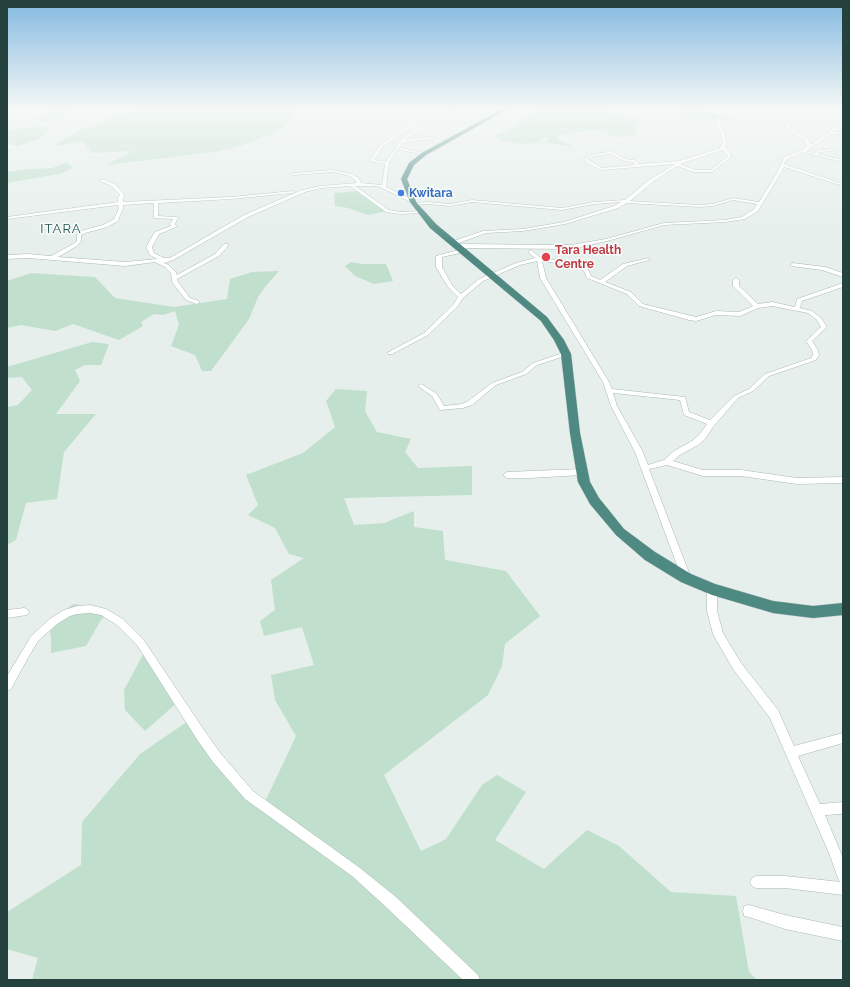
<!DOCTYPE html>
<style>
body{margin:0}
#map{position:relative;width:850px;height:987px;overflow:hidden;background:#e6efec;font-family:Raleway,sans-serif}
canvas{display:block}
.frame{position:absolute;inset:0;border:8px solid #25413d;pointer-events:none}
</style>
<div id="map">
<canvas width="850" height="987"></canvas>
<div class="frame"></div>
</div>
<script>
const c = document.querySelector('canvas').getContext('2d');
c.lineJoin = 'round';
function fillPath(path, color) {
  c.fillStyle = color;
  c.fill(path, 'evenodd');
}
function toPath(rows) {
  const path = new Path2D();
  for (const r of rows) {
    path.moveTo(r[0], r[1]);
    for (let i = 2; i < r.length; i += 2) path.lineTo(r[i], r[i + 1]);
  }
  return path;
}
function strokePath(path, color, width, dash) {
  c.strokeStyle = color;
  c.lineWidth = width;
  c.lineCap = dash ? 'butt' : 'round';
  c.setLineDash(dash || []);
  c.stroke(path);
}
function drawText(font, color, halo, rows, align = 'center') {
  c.font = font + ' Raleway,sans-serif';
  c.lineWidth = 3;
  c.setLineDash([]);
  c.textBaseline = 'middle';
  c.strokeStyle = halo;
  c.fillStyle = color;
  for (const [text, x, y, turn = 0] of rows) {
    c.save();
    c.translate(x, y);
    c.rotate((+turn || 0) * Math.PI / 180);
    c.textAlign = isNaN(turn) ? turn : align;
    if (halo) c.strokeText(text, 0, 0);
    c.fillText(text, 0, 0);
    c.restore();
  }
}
fillPath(toPath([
 [49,108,72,108,69,113,60,120,47,122,37,120,48,111],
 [165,108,175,109,176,108,296,108,283,129,240,146,214,152,106,165,133,151,92,153,82,141,53,147,62,140,77,132,131,111],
 [573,108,611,108,603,109,601,111,609,112,616,117,644,121,633,124,637,133,631,136,618,137,599,130,574,132,556,137,558,140,573,146,571,147,549,143,547,142,549,137,543,138,537,143,519,144,502,140,495,136,516,126,533,112],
 [678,108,693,108,731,117,735,120,689,120,681,114,686,111,683,108],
 [49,126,48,131,40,139,17,146,7,143,7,130],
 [67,162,73,168,60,174,7,183,7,172,29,169,52,168],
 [357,191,388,211,368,215,348,208,335,206,334,193],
 [351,262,363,264,386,264,393,281,374,284,355,276,345,266],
 [279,271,265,287,258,297,249,319,211,371,202,371,195,355,171,346,179,325,175,311,163,315,154,314,141,322,143,326,119,340,73,324,55,331,21,325,7,328,7,281,31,273,95,277,115,298,174,307,227,299,230,279,252,272],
 [92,342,109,344,101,365,85,365,75,370,80,381,56,414,96,414,64,452,57,499,26,503,16,540,7,545,7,407,18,405,32,390,22,377,7,378,7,367],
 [336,389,367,391,365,411,377,432,411,439,405,452,418,468,472,466,472,495,344,498,354,525,384,523,414,511,414,527,443,531,445,560,506,571,540,616,505,644,502,666,488,695,384,775,421,851,446,839,482,785,497,775,526,792,495,840,544,869,587,830,619,846,671,892,736,896,749,972,757,980,32,980,38,958,7,949,7,912,81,865,82,822,140,754,191,719,263,806,296,736,275,700,271,675,314,665,302,627,264,636,260,621,275,610,271,580,304,558,289,554,275,528,248,515,258,505,246,475,303,453,335,427,326,401],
 [73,604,89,606,110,612,101,620,86,646,51,653,51,637,48,623],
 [147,647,179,701,145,731,125,710,124,690]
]), '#c0dfcc');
const minor = toPath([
 [423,108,426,108,411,128,384,145,374,160,386,162,400,141,406,135,422,126,428,114,436,108,440,108,430,116,429,119,435,118,449,111,462,108,454,112,483,122,480,123,451,114,437,120,428,121,424,128,408,137,405,140,429,137,445,142,445,144,429,139,403,143,399,147,426,154,424,155,397,149,389,163,386,187,415,201,415,203,427,202,450,204,472,200,562,208,594,202,625,200,649,180,675,164,601,170,585,162,584,158,594,154,608,152,606,151,608,150,626,159,635,160,639,164,679,161,720,148,723,142,716,120,729,108,733,108,720,120,727,142,725,147,730,152,731,157,712,172,694,172,677,166,653,182,630,201,699,205,713,204,733,198,759,202,777,173,784,157,802,150,807,146,805,144,806,141,784,126,799,122,800,124,789,126,809,140,810,145,828,133,833,128,843,125,843,127,835,130,833,132,843,132,843,134,831,134,806,151,814,153,819,150,834,149,834,151,820,152,818,154,843,160,843,162,803,152,787,159,784,164,843,184,843,186,784,167,781,173,758,211,745,219,725,222,664,225,607,241,571,249,457,248,454,246,457,244,571,245,606,239,664,223,725,220,742,217,754,209,757,204,733,200,713,206,699,207,627,203,618,208,565,224,523,231,486,233,453,245,450,243,451,242,483,231,523,229,564,222,614,206,621,202,594,204,562,210,472,202,450,206,427,204,415,205,413,203,378,186,355,186,389,210,401,212,421,211,423,212,421,213,401,214,386,212,350,186,321,188,305,192,248,217,173,260,165,263,161,262,169,265,176,272,177,275,215,254,224,244,228,244,228,246,219,256,177,279,178,282,190,298,199,301,200,302,197,304,186,300,172,282,171,273,165,267,155,262,125,266,28,258,7,259,7,255,28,254,51,256,73,244,77,241,77,235,81,231,103,225,114,219,119,208,118,205,7,219,7,217,118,202,118,197,120,195,111,186,100,181,100,180,102,179,115,184,124,194,123,202,231,197,293,191,295,192,293,193,231,199,158,203,158,216,176,217,178,218,175,224,176,226,176,227,159,234,152,247,154,253,164,258,170,258,244,215,302,190,321,186,357,183,355,180,350,176,332,172,294,175,293,175,293,173,332,170,352,174,359,178,361,183,382,185,385,164,369,161,382,143,409,126,423,108],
 [723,150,728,156,711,170,695,170,680,164,723,150],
 [611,154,624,161,633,162,635,165,602,168,587,159,595,156,611,154],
 [154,203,154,218,173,219,170,224,171,226,155,232,146,247,150,255,157,259,125,262,58,257,77,246,81,241,81,235,85,233,107,227,118,221,123,208,123,205,154,203],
 [464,108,470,108,475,109,473,110,464,108],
 [504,108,531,108,529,109,504,108],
 [462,249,465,251,464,252,442,257,442,267,452,285,461,294,479,279,516,263,535,258,528,252,531,250,541,258,579,264,588,269,591,276,600,280,623,264,649,258,649,260,627,266,605,282,631,292,643,304,696,317,716,311,739,312,753,306,733,286,733,280,736,278,739,280,739,286,758,304,772,302,795,307,797,299,843,283,843,287,802,301,800,308,812,311,821,318,827,327,812,341,818,350,819,355,816,360,769,376,753,391,738,398,713,427,705,439,698,445,680,455,673,461,703,470,741,470,797,478,843,477,843,483,797,484,741,476,703,476,667,465,649,469,691,578,689,581,686,582,683,581,635,452,611,406,603,382,540,278,537,261,520,265,483,281,463,298,457,307,428,335,392,354,388,354,387,353,424,333,453,305,458,297,448,287,436,267,436,256,462,249],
 [542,261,576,266,584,271,587,278,627,294,639,306,689,320,696,321,716,315,740,316,758,308,772,306,808,313,817,320,821,327,806,341,812,350,813,355,811,358,765,374,749,389,734,396,710,420,689,412,685,397,612,389,609,382,546,278,542,261],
 [613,393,680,400,684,415,707,424,699,435,692,441,674,451,664,460,648,465,643,452,617,406,613,393],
 [793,263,825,267,843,273,843,277,822,270,791,266,790,265,793,263],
 [566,352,568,353,568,355,537,365,526,374,496,385,472,405,463,408,440,410,432,396,418,386,421,384,423,385,437,394,444,406,462,404,468,401,492,383,522,372,533,363,566,352],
 [582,469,586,472,582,475,530,478,507,478,503,475,507,472,582,469],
 [712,585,715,586,717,589,717,611,723,633,741,663,778,710,794,746,843,733,843,743,798,756,820,804,843,802,843,814,825,815,843,858,843,895,785,888,756,888,752,886,750,882,752,878,756,876,785,876,841,882,839,881,829,853,770,718,733,669,713,634,707,611,707,589,709,586,712,585],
 [90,605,106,609,123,619,143,639,206,733,221,754,253,791,360,868,396,897,478,975,480,980,463,980,386,907,352,876,245,799,213,762,198,741,137,645,117,625,101,615,90,613,77,614,70,616,57,624,38,641,29,656,11,689,7,691,7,676,32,635,51,618,64,610,77,606,90,605],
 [24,608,27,609,29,612,27,615,7,618,7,610,24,608],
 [749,905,785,915,843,927,843,941,785,929,749,917,744,916,743,911,744,906,749,905]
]);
const trunk = toPath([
 [504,108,510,108,426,155,414,165,407,179,416,202,436,224,547,317,564,340,571,354,580,433,590,482,599,498,624,529,655,552,691,574,715,584,773,601,813,606,843,603,843,615,813,618,773,613,712,595,681,582,645,560,616,535,590,504,578,482,570,433,561,354,554,340,541,321,430,228,410,202,401,179,409,163,422,153,504,108]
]);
strokePath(minor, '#a8b7b4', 1);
strokePath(trunk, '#c2cac9', 1);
fillPath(minor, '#fff');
fillPath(trunk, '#4e8982');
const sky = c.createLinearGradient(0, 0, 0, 246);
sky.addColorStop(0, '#84b9e0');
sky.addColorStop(0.44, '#f4f8f6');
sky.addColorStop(1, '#f4f8f600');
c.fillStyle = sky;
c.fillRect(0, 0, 850, 246);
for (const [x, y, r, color] of [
 [401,193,4,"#3f7fe0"],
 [546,257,5,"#e0444e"]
]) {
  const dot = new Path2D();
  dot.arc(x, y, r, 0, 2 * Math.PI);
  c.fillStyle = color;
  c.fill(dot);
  strokePath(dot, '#f7fbf9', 1.5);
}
drawText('bold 12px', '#366cbe', '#f7fbf9', [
 ["Kwitara",409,193]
], 'left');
drawText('bold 12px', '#be3a42', '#f7fbf9', [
 ["Tara Health",555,250],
 ["Centre",555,264]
], 'left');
c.letterSpacing = '1px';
drawText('13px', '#20544d', '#f7fbf9', [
 ["ITARA",61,229]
]);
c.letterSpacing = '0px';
</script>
